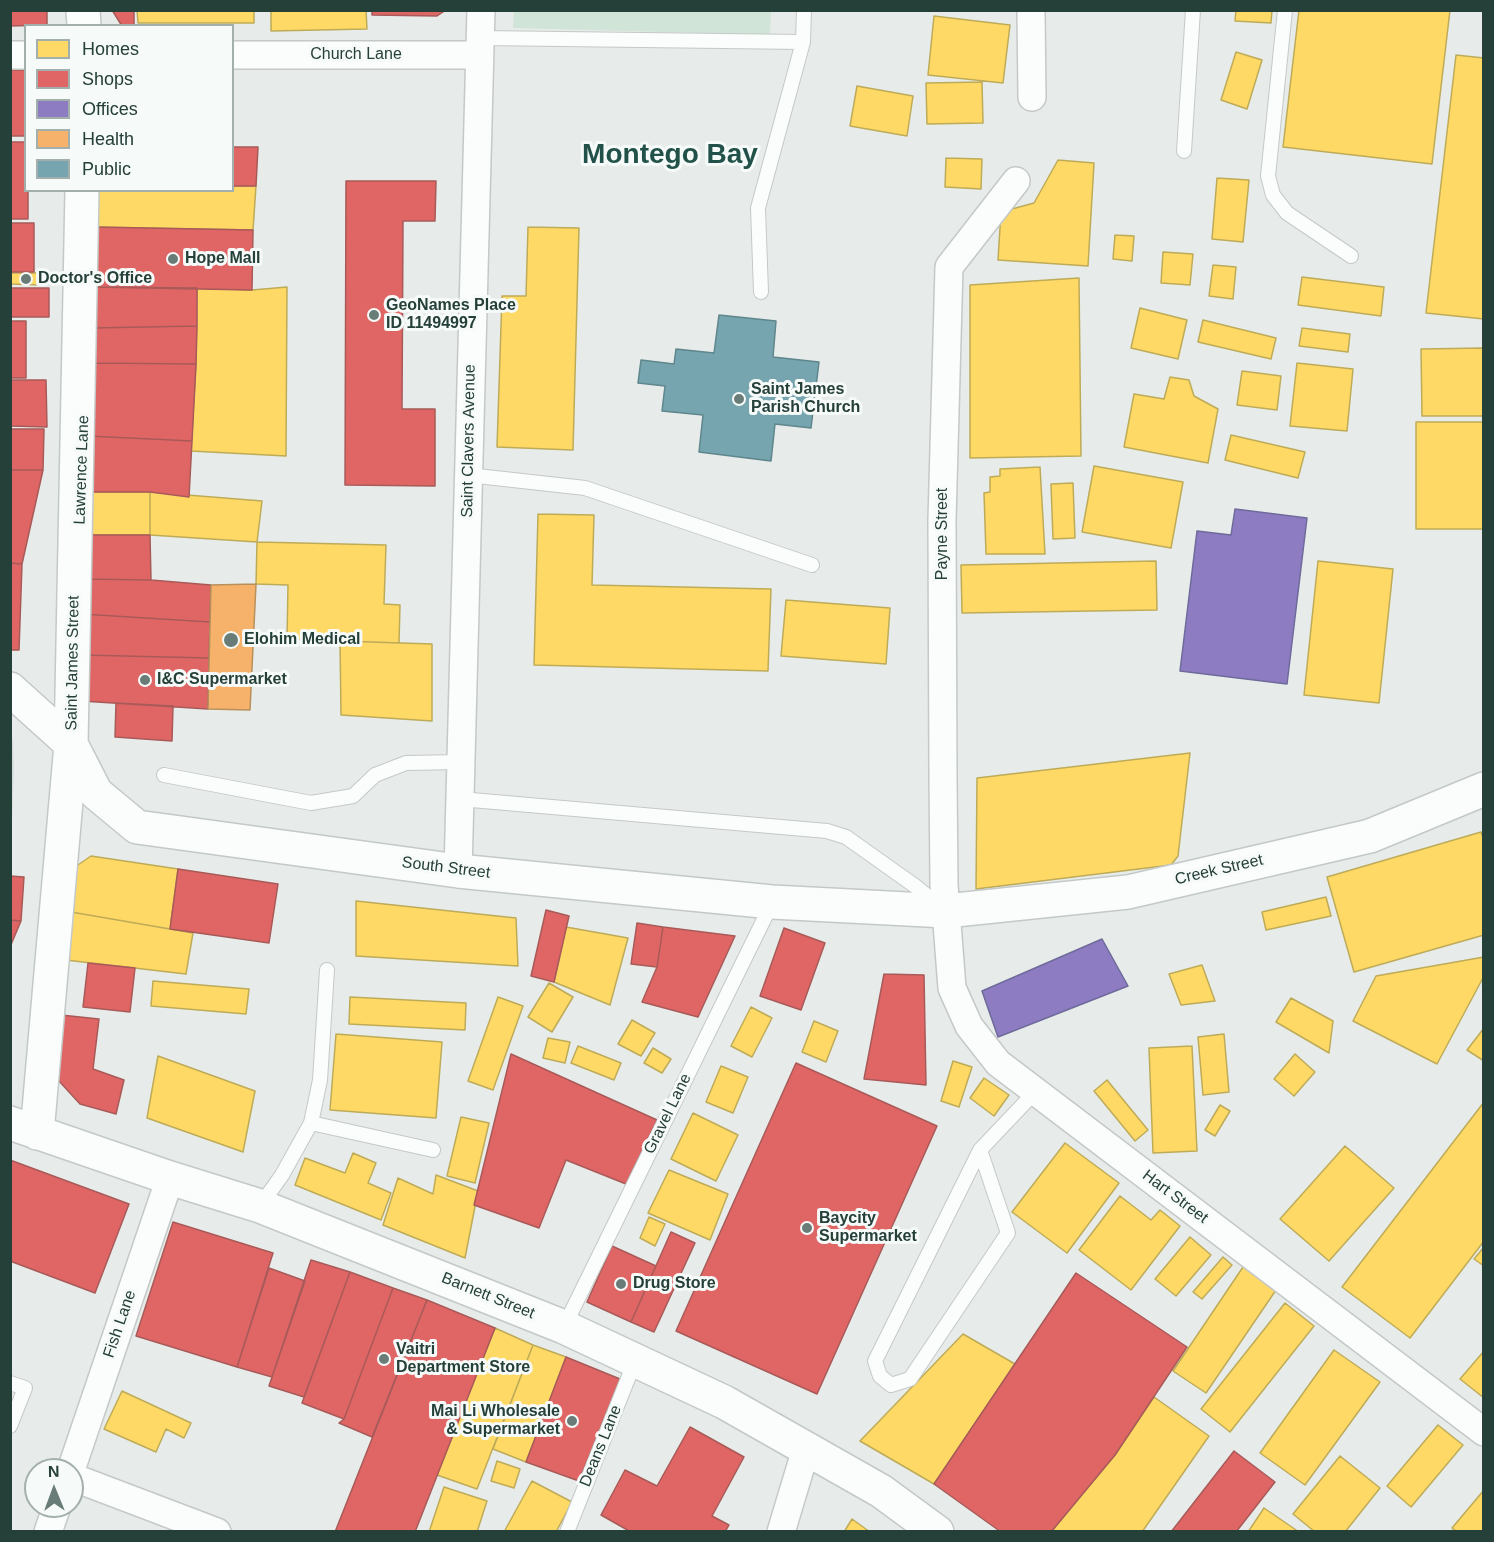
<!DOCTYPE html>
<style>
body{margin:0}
#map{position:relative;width:1494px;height:1542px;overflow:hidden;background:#e7ecea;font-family:Helvetica,sans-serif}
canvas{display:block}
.frame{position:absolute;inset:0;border:12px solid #253f39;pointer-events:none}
.legend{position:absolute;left:24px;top:24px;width:210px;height:168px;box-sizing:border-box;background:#f6faf8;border:2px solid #a2afac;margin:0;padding:8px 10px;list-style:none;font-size:18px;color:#253f39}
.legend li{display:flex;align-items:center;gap:12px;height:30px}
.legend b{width:30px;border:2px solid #a2afac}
.north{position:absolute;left:24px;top:1458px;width:60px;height:60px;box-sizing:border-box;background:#f6faf8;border:2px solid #a2afac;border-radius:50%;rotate:359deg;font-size:16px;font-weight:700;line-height:24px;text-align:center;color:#253f39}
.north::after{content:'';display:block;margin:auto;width:21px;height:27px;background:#697c77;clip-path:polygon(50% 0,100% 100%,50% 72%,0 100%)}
</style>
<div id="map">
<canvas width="1494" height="1542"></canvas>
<div class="frame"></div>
<ul class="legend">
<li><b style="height:16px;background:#ffd966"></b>Homes</li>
<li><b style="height:16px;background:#e06666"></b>Shops</li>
<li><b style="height:16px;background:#8e7cc3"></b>Offices</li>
<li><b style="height:16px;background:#f6b26b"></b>Health</li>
<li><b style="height:16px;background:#76a5af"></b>Public</li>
</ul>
<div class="north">N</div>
</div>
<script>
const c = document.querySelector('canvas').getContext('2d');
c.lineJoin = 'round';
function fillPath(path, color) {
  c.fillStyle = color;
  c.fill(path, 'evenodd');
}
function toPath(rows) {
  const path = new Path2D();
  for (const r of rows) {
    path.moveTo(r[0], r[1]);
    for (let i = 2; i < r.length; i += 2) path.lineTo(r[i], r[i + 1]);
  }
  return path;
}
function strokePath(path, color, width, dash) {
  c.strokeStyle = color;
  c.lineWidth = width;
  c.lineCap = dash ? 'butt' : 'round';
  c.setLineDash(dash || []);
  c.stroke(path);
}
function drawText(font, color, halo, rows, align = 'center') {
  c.font = font + ' Helvetica,sans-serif';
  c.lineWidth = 6;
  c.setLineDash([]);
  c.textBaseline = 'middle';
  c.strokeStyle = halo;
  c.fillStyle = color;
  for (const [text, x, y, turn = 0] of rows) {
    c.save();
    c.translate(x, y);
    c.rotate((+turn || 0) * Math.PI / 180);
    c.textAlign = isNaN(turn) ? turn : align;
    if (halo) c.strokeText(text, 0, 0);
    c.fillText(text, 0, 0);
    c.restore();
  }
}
fillPath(toPath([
 [11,734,13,741,14,771,11,848]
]), '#d5ddda');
fillPath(toPath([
 [514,11,771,11,770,35,513,28]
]), '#d1e4d8');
const homes = toPath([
 [137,10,254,10,254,23,138,23,137,10],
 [271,10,366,10,367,29,271,31,271,10],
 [1236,10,1272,10,1271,23,1235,21,1236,10],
 [1299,10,1450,10,1432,164,1283,147,1299,10],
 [934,16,1010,25,1003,83,928,75,934,16],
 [1236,52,1262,60,1247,109,1221,100,1236,52],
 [1456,55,1484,58,1484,319,1426,313,1456,55],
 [982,82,983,123,927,124,926,83,982,82],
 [857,86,913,96,907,136,850,126,857,86],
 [946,158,982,159,981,189,945,187,946,158],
 [1058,160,1094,163,1088,266,998,260,1001,212,1034,203,1058,160],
 [1217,178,1249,180,1243,242,1212,239,1217,178],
 [232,186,256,186,253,230,94,227,95,190,232,190,232,186],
 [528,227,579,228,573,450,497,447,502,296,526,296,528,227],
 [1115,235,1134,236,1132,261,1113,259,1115,235],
 [1163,252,1193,254,1190,285,1161,283,1163,252],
 [1213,265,1236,267,1233,299,1209,296,1213,265],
 [10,273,42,273,42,285,10,284,10,273],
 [1302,277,1384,287,1381,316,1298,305,1302,277],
 [1079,278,1081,456,970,458,970,285,1079,278],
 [287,287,286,456,191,451,196,364,197,288,252,290,287,287],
 [1140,308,1187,320,1178,359,1131,348,1140,308],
 [1203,320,1276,338,1271,359,1198,342,1203,320],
 [1302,328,1350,334,1348,352,1299,346,1302,328],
 [1484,348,1484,416,1422,416,1421,349,1484,348],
 [1297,363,1353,369,1347,431,1290,426,1297,363],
 [1242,371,1281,376,1277,410,1237,405,1242,371],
 [1170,377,1189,380,1194,396,1218,409,1208,463,1124,447,1134,394,1164,399,1170,377],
 [1416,422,1484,422,1484,529,1416,529,1416,422],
 [1231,435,1305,452,1298,478,1225,460,1231,435],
 [1094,466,1183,482,1171,548,1082,532,1094,466],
 [1040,467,1045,554,986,554,984,493,990,492,990,477,1000,476,1000,469,1040,467],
 [1073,483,1075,538,1053,539,1051,484,1073,483],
 [86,492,150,492,150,535,86,535,86,492],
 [150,492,262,501,257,542,150,535,150,492],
 [538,514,594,515,592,585,771,589,768,671,534,665,538,514],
 [257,542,386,545,384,604,400,605,399,643,287,639,288,585,256,584,257,542],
 [1156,561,1157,610,962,613,961,565,1156,561],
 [1318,561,1393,569,1379,703,1304,695,1318,561],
 [786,600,890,608,886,664,781,656,786,600],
 [340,641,432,644,432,721,341,715,340,641],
 [1190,753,1178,856,1171,865,976,889,977,778,1190,753],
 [1481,832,1484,841,1484,935,1354,972,1327,877,1481,832],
 [91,856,178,869,170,929,71,912,75,867,91,856],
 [1326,897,1331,916,1266,930,1262,912,1326,897],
 [356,901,516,918,518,966,356,956,356,901],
 [71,912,193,933,186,974,57,959,71,912],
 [566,927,628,938,610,1005,554,982,566,927],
 [1484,957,1484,976,1437,1064,1353,1021,1376,976,1484,957],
 [1202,965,1215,1001,1181,1005,1169,974,1202,965],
 [153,981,249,989,246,1014,151,1006,153,981],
 [549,983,573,997,552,1032,528,1017,549,983],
 [350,997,466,1003,465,1030,349,1024,350,997],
 [498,997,523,1006,493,1090,468,1081,498,997],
 [1291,998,1333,1021,1329,1053,1276,1022,1291,998],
 [751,1007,772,1018,752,1057,731,1046,751,1007],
 [632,1020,655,1033,641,1056,618,1044,632,1020],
 [814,1021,838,1031,826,1062,802,1052,814,1021],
 [1484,1028,1484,1061,1467,1050,1484,1028],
 [336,1034,442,1042,436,1118,330,1110,336,1034],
 [1224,1034,1229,1092,1203,1095,1198,1037,1224,1034],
 [548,1038,570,1042,565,1063,543,1058,548,1038],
 [578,1046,621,1063,614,1080,571,1063,578,1046],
 [1192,1046,1197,1151,1153,1153,1149,1048,1192,1046],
 [653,1048,671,1059,662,1073,644,1063,653,1048],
 [1295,1054,1315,1072,1294,1096,1274,1079,1295,1054],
 [158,1056,255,1091,243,1152,147,1118,158,1056],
 [953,1061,972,1067,959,1107,941,1101,953,1061],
 [721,1066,748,1077,733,1113,706,1102,721,1066],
 [984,1078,1009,1095,994,1116,970,1098,984,1078],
 [1107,1080,1148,1130,1135,1141,1094,1091,1107,1080],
 [1484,1102,1484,1241,1410,1338,1342,1287,1484,1102],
 [1220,1105,1230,1111,1215,1136,1205,1130,1220,1105],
 [693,1113,738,1135,716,1181,671,1159,693,1113],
 [461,1117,489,1123,475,1183,447,1176,461,1117],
 [1065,1143,1119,1183,1067,1253,1012,1212,1065,1143],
 [1345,1146,1394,1188,1329,1261,1280,1219,1345,1146],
 [353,1153,376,1163,368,1183,391,1193,381,1220,295,1185,305,1158,345,1173,353,1153],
 [669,1170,728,1194,710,1240,648,1213,669,1170],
 [436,1175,478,1191,465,1258,383,1225,398,1178,433,1194,436,1175],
 [1120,1196,1151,1220,1160,1210,1180,1226,1131,1290,1079,1250,1120,1196],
 [649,1217,665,1224,655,1246,640,1238,649,1217],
 [1190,1237,1211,1255,1176,1296,1155,1279,1190,1237],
 [1484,1247,1484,1266,1474,1259,1484,1247],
 [1223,1257,1232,1265,1202,1299,1193,1292,1223,1257],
 [1243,1267,1276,1290,1206,1393,1173,1371,1243,1267],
 [1285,1303,1314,1326,1230,1432,1201,1409,1285,1303],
 [495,1328,533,1345,477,1489,437,1475,495,1328],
 [963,1334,1015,1364,934,1484,860,1441,963,1334],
 [533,1345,566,1357,526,1462,493,1449,533,1345],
 [1334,1350,1380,1382,1305,1485,1260,1453,1334,1350],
 [1484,1351,1484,1398,1460,1379,1484,1351],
 [122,1391,191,1423,184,1438,166,1429,156,1452,104,1429,122,1391],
 [1154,1397,1209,1436,1142,1532,1051,1532,1115,1455,1154,1397],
 [1438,1425,1463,1445,1411,1507,1387,1486,1438,1425],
 [1340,1456,1380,1488,1345,1532,1315,1532,1293,1514,1340,1456],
 [497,1461,520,1469,514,1488,491,1481,497,1461],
 [532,1481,572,1502,556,1532,504,1532,532,1481],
 [444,1487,487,1501,477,1532,429,1532,444,1487],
 [1484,1490,1484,1532,1457,1532,1452,1528,1484,1490],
 [1264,1508,1299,1532,1248,1532,1264,1508],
 [852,1519,870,1532,844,1532,852,1519]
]);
fillPath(homes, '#ffd966');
strokePath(homes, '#beab58', 1.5);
const shops = toPath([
 [10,10,47,10,47,25,10,26,10,10],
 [112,10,134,10,134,26,122,26,112,10],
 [372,10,446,10,437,16,372,15,372,10],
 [10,70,26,70,26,136,10,136,10,70],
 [10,142,26,142,26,190,28,190,28,219,10,219,10,142],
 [232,147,258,147,256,186,232,186,232,147],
 [346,181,436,181,435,221,403,221,402,409,435,409,435,486,345,485,346,181],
 [10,223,34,223,34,272,10,272,10,223],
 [94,227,253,230,252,290,93,287,94,227],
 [93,287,197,288,197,326,92,328,93,287],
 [10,288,49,288,49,317,10,317,10,288],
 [10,321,26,321,26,378,10,378,10,321],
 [197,326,196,364,91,363,92,328,197,326],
 [91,363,196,364,192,441,88,436,91,363],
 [10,380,46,380,47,427,10,426,10,380],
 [10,429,44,429,43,470,10,470,10,429],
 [88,436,192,441,189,497,150,492,86,492,88,436],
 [10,470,43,470,22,564,10,563,10,470],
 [86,535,150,535,151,580,85,579,86,535],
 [10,563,22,564,19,650,10,650,10,563],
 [85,579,151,580,211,585,210,622,82,614,85,579],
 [82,614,210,622,209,658,82,655,82,614],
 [82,655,209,658,208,709,81,701,82,655],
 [116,703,173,706,172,741,115,737,116,703],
 [178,869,278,884,269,943,170,929,178,869],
 [10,876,24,877,21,921,10,920,10,876],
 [546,910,569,916,554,982,531,976,546,910],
 [10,920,21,921,10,947,10,920],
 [637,923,663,927,657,967,631,964,637,923],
 [663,927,735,936,698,1017,642,1002,657,967,663,927],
 [784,928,825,943,801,1010,760,996,784,928],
 [88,963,135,968,130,1012,83,1007,88,963],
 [884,974,924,975,926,1085,864,1079,884,974],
 [61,1015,99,1019,93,1069,124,1080,116,1114,80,1104,59,1081,61,1015],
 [511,1054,657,1120,626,1184,566,1160,539,1228,474,1205,511,1054],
 [796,1063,937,1126,817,1394,676,1331,796,1063],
 [10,1160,129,1204,95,1293,10,1261,10,1160],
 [173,1222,273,1253,237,1367,136,1336,173,1222],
 [671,1232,695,1243,654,1332,631,1322,671,1232],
 [612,1246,656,1266,631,1322,587,1302,612,1246],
 [311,1260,350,1272,304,1397,269,1386,311,1260],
 [269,1268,305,1281,272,1377,237,1367,269,1268],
 [350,1272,393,1288,344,1419,302,1403,350,1272],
 [1076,1273,1187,1347,1115,1455,1051,1532,1001,1532,934,1484,1076,1273],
 [393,1288,427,1300,372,1437,339,1423,344,1419,393,1288],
 [427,1300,495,1328,415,1532,335,1532,427,1300],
 [566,1357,620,1379,579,1481,526,1462,566,1357],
 [690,1427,744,1457,712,1516,729,1525,725,1532,631,1532,601,1515,625,1470,657,1486,690,1427],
 [1234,1451,1275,1482,1236,1532,1171,1532,1234,1451]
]);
fillPath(shops, '#e06666');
strokePath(shops, '#a85a58', 1.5);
const offices = toPath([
 [1235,509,1307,518,1287,684,1180,671,1197,531,1231,535,1235,509],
 [1102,939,1128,986,998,1037,982,991,1102,939]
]);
fillPath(offices, '#8e7cc3');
strokePath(offices, '#6e6a9a', 1.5);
const health = toPath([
 [256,584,250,710,208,709,211,585,256,584]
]);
fillPath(health, '#f6b26b');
strokePath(health, '#b7905c', 1.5);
const public = toPath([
 [719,315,776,321,773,357,819,362,811,428,775,424,771,461,699,452,703,415,662,411,665,386,638,383,641,360,674,364,676,349,714,353,719,315]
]);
fillPath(public, '#76a5af');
strokePath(public, '#5e868c', 1.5);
const lane = toPath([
 [1285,10,1268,176,1273,195,1287,213,1351,256],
 [480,38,803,42],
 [1184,151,1193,10],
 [761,292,758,208,803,42,804,10],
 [468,475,585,488,812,565],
 [164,775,311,803,353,796,375,775,406,763,461,762],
 [460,799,827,831,846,837,915,886,937,904],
 [311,1123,433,1150],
 [980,1150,1008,1233,910,1379,891,1385,880,1376,875,1361,980,1150],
 [980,1150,1036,1091],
 [260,1206,282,1175,311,1123,320,1080,327,970],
 [564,1327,772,903],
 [10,1383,25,1388,10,1426],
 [567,1532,635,1361]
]);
const street = toPath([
 [1031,10,1032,97],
 [10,55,26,55],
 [232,55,479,55],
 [1016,181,949,267,942,520,943,777,944,885,952,988,969,1026,998,1063,1484,1432],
 [458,871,481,10],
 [71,1470,170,1178],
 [72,1477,217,1532],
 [48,1532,57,1506],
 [781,1532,806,1449]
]);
const secondary = toPath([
 [83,10,84,26],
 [10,689,71,744,96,793,137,827,458,871,772,902,946,911,1128,892,1370,836,1484,789],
 [10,1123,170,1178,260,1206,564,1327,724,1402,881,1491,937,1532],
 [37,1133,71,744,82,190]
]);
strokePath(lane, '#c4c9c7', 16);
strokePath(street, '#c4c9c7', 30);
strokePath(secondary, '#c3c9c7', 36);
strokePath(lane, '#fbfcfc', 14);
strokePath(street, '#fbfcfc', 27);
strokePath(secondary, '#fbfcfc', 33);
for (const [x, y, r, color] of [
 [173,259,6,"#697c77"],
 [26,279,6,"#697c77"],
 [374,315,6,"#697c77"],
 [739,399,6,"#697c77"],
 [231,640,8,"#697c77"],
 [145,680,6,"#697c77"],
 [807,1228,6,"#697c77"],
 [621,1284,6,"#697c77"],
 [384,1359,6,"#697c77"],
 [572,1421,6,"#697c77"]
]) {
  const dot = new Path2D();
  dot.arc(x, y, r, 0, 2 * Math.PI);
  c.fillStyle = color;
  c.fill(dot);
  strokePath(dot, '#f6faf8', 2);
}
drawText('16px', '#253f39', '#f6faf8', [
 ["Church Lane",356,55],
 ["Saint Clavers Avenue",469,441,-89],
 ["Lawrence Lane",82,470,-88],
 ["Payne Street",943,534,-90],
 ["Saint James Street",73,663,-89],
 ["South Street",446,868,7],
 ["Creek Street",1219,870,-13],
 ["Gravel Lane",668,1114,-64],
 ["Hart Street",1175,1197,37],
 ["Barnett Street",488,1296,22],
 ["Fish Lane",120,1324,-71],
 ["Deans Lane",601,1446,-68]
]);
drawText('bold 16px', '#253f39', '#f6faf8', [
 ["Hope Mall",185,259],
 ["Doctor's Office",38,279],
 ["GeoNames Place",386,306],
 ["ID 11494997",386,324],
 ["Saint James",751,390],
 ["Parish Church",751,408],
 ["Elohim Medical",244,640],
 ["I&C Supermarket",157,680],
 ["Baycity",819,1219],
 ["Supermarket",819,1237],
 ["Drug Store",633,1284],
 ["Vaitri",396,1350],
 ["Department Store",396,1368],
 ["Mai Li Wholesale",560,1412,"right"],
 ["& Supermarket",560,1430,"right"]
], 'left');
drawText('bold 28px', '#215148', '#f6faf8', [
 ["Montego Bay",670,155]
]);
</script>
